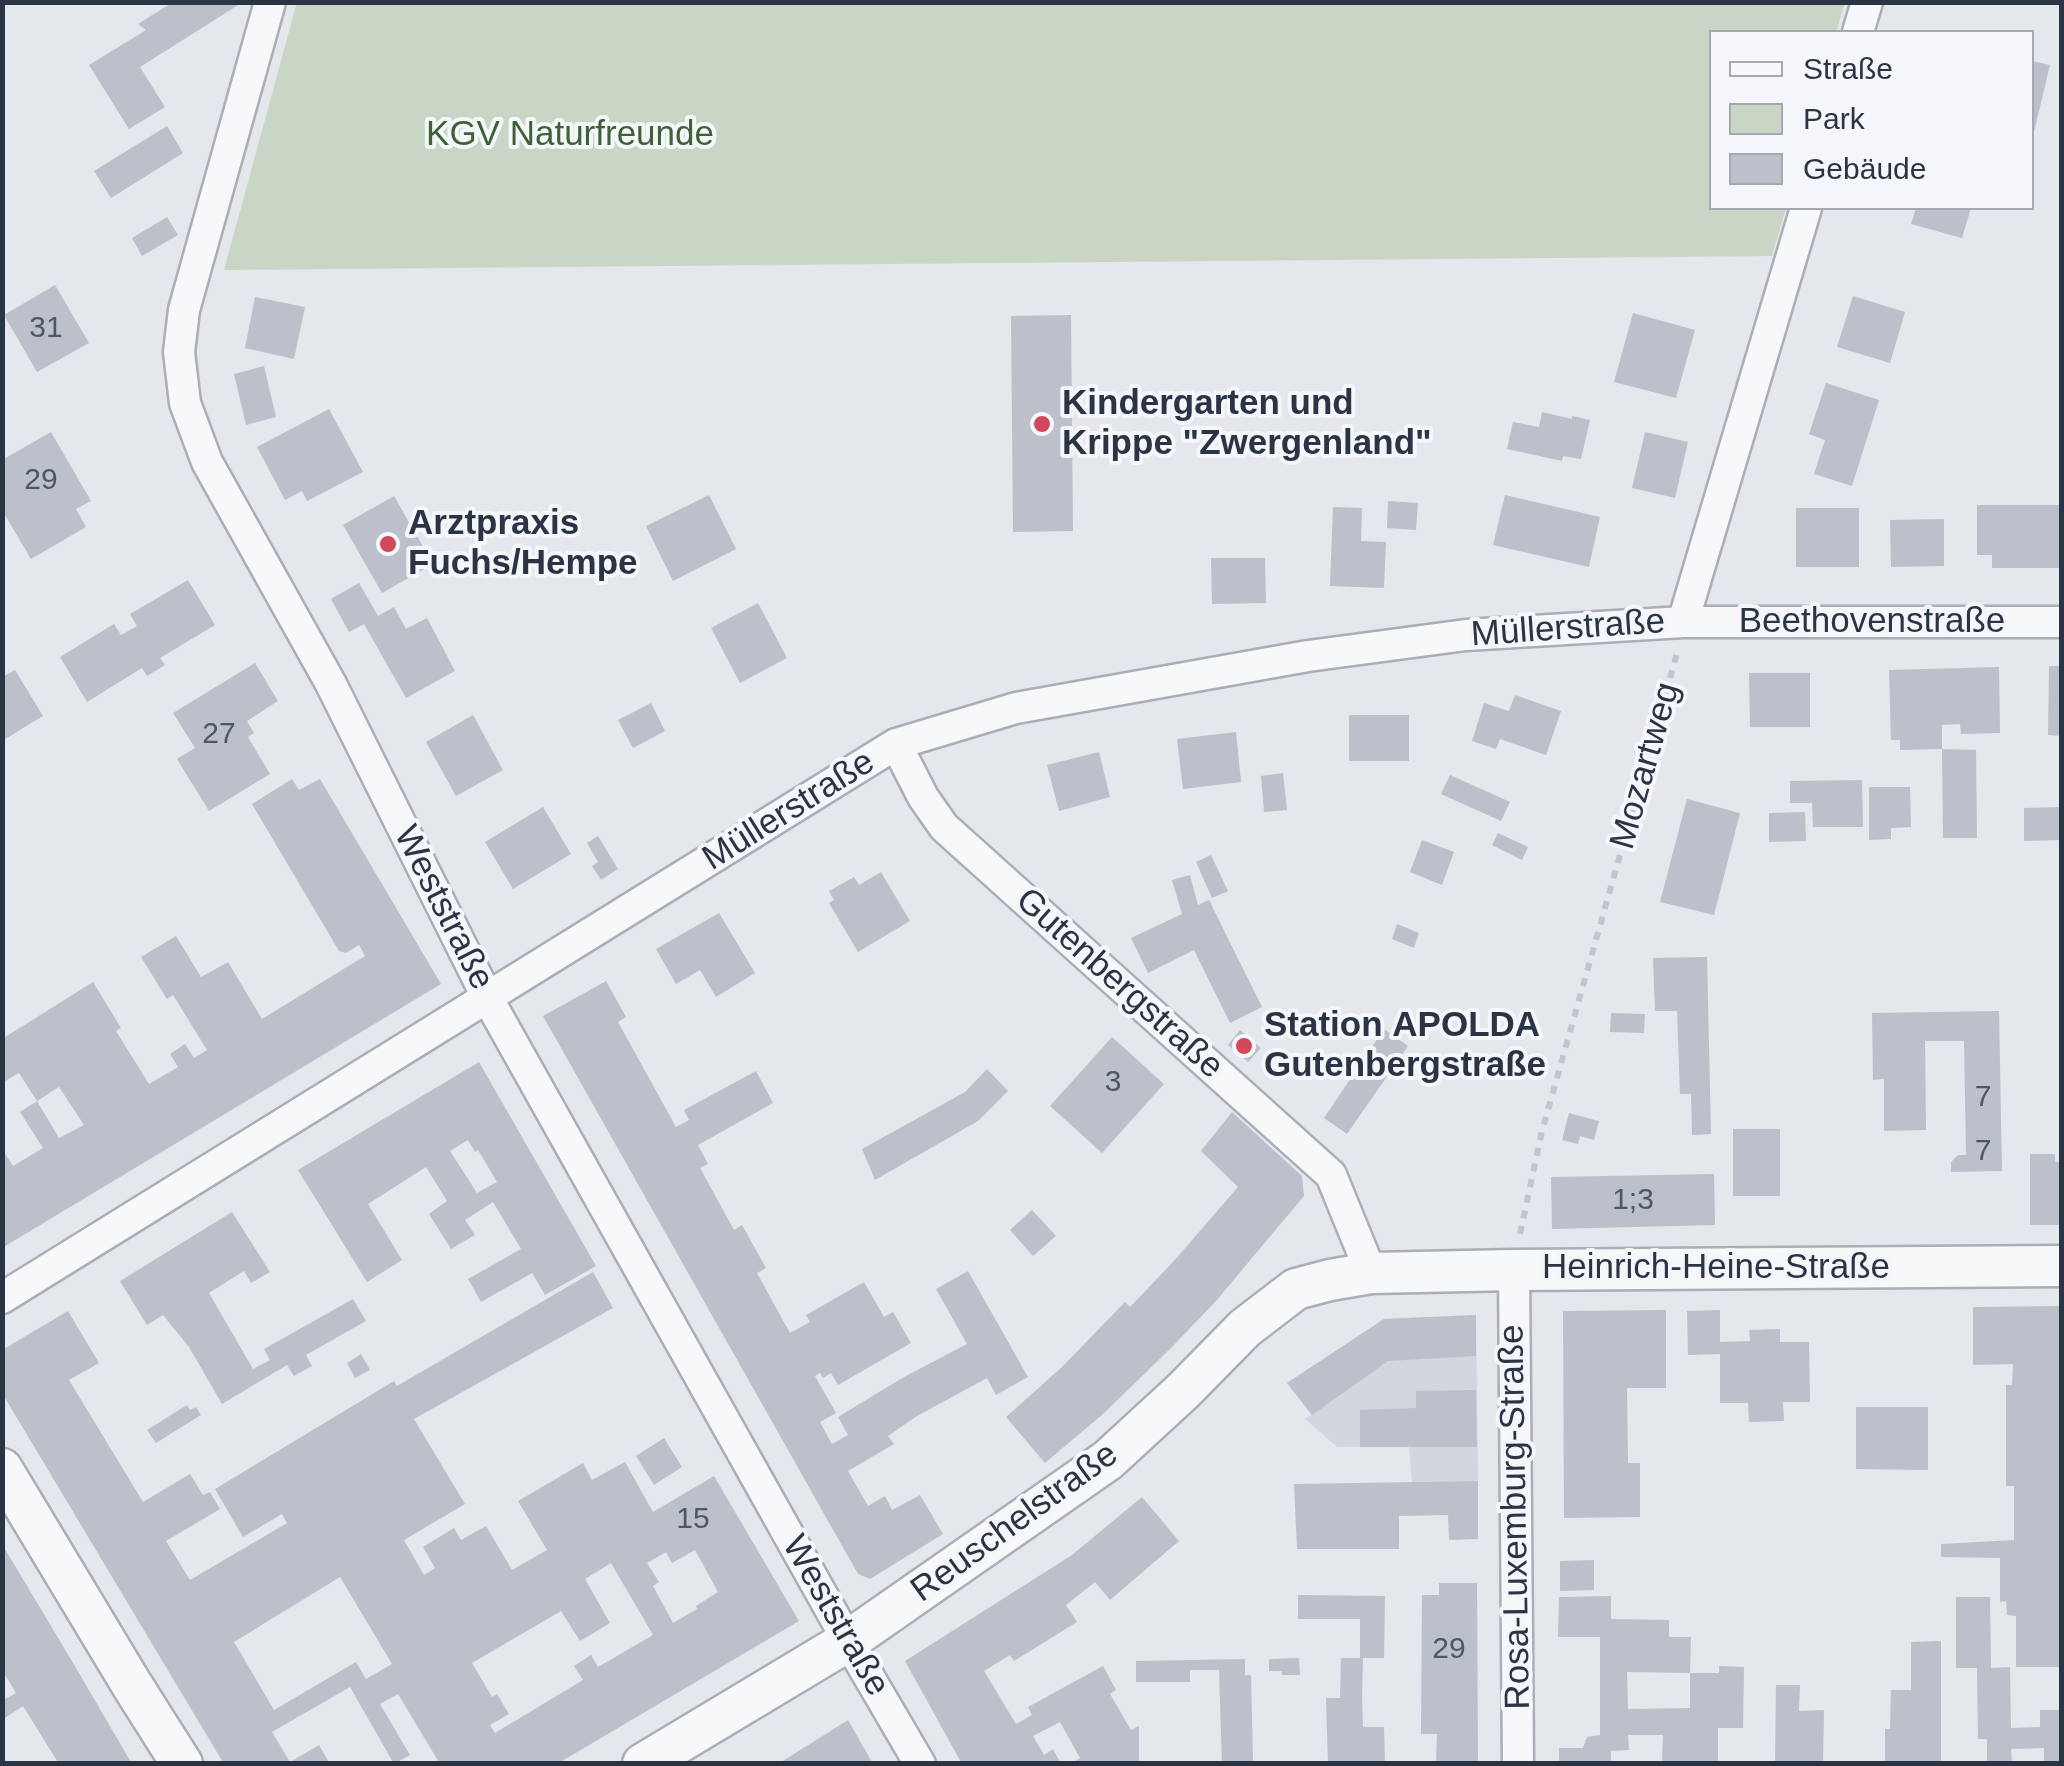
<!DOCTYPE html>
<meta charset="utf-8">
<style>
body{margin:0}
#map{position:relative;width:2064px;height:1766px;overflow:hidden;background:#e4e7ec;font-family:Helvetica,sans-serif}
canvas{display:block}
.frame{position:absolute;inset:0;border:5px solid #2b3445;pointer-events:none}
.legend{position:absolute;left:1709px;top:30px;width:325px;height:180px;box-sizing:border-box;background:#f4f6f9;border:2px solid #a4a8b1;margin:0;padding:12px 18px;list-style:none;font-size:30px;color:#2b3445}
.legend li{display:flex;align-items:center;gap:20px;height:50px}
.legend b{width:50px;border:2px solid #a4a8b1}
</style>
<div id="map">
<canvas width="2064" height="1766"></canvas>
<div class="frame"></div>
<ul class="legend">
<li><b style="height:12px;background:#f7f8fa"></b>Straße</li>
<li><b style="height:28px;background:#c9d6c5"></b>Park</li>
<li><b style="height:28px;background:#bbc0ca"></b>Gebäude</li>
</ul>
</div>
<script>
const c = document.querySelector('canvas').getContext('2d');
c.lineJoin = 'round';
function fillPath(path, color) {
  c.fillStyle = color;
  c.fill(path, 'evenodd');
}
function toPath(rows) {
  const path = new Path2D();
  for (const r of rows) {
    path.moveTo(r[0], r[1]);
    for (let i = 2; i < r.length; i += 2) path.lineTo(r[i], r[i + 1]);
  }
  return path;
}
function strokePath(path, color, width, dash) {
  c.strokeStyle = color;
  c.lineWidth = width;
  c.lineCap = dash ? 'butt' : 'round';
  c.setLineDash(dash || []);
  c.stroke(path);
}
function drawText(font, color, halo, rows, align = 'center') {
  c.font = font + ' Helvetica,sans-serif';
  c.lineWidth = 8;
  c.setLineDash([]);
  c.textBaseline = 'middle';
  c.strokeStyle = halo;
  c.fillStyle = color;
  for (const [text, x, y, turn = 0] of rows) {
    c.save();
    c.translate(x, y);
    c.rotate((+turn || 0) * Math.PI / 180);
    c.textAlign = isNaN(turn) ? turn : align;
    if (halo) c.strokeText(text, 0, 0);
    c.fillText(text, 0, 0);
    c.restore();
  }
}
fillPath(toPath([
 [1476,1315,1478,1481,1412,1482,1409,1446,1337,1447,1305,1419,1312,1415,1287,1383,1384,1319]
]), '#d2d6de');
fillPath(toPath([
 [297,2,1845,2,1845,3,1836,32,1712,32,1712,208,1786,208,1772,256,224,270]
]), '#c9d6c5');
fillPath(toPath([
 [173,2,243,2,140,67,165,107,129,129,89,65,146,30,138,24],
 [2032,61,2050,65,2033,136,2032,136],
 [167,126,183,153,111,198,94,171],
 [1916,208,1971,208,1962,238,1911,224],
 [167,217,178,235,142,256,132,238],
 [55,285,89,343,37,372,4,315],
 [1853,296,1905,312,1890,363,1837,347],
 [255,297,305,307,294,359,245,348],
 [1633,313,1695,330,1676,398,1614,382],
 [1071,315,1073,531,1013,532,1011,316],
 [264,366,276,417,246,425,234,374],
 [1826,383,1879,400,1852,486,1814,474,1825,440,1809,434],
 [329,409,363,472,307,501,302,491,285,500,257,447],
 [1542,412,1572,419,1572,416,1590,420,1581,459,1563,456,1562,461,1507,449,1513,422,1539,427],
 [51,432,91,501,76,509,86,527,31,559,2,510,2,460],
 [1645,432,1688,442,1675,498,1632,488],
 [709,495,736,549,673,581,646,526],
 [1505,495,1600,517,1589,567,1493,545],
 [394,496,433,564,382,593,343,525],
 [1388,501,1418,503,1416,530,1387,528],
 [1977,505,2062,505,2062,568,1992,568,1992,555,1977,555],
 [1333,507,1362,508,1361,541,1386,542,1384,588,1330,586],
 [1796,508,1859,508,1859,567,1796,567],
 [1944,519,1944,566,1891,567,1890,520],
 [1211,558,1265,558,1266,603,1212,604],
 [188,580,215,625,160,658,165,665,147,676,142,668,87,702,60,657,114,624,121,635,137,626,130,614],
 [359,583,378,616,394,607,406,629,427,618,455,671,406,698,364,624,349,632,331,599],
 [758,603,787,658,740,683,711,628],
 [255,663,278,701,247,721,254,733,248,737,270,774,209,811,177,759,195,748,173,713],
 [2049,666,2062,666,2062,736,2048,735],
 [1999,667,2000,733,1961,734,1960,724,1942,725,1942,749,1900,750,1900,740,1891,740,1889,670],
 [15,670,43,716,2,741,2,677],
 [1749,673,1810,673,1810,727,1750,727],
 [1515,695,1561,711,1546,755,1500,739,1496,749,1472,741,1484,703,1509,711],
 [651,703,665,731,633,748,618,720],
 [473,715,503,770,456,796,426,742],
 [1349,715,1409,715,1409,761,1349,761],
 [1236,732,1241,782,1183,789,1177,739],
 [1942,749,1976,750,1977,838,1943,838],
 [1099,752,1110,797,1059,811,1047,765],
 [1283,773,1287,810,1264,812,1261,776],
 [1450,775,1510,802,1501,821,1441,794],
 [292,779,299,790,320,779,441,984,2,1248,2,1149,13,1166,43,1148,20,1112,37,1101,59,1138,84,1125,59,1087,37,1101,19,1073,2,1083,2,1039,93,982,121,1028,116,1031,149,1084,178,1067,170,1054,185,1044,194,1058,207,1050,173,995,167,999,141,957,176,936,201,977,228,962,262,1019,365,956,359,945,346,953,339,951,252,804],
 [1862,780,1863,827,1813,827,1812,803,1790,803,1790,781],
 [1869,787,1910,787,1911,827,1891,828,1891,839,1869,840],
 [1687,799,1740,813,1714,915,1660,902],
 [543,807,571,854,513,889,485,842],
 [2062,807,2062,840,2024,841,2024,808],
 [1805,812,1806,841,1769,842,1769,813],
 [1498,833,1528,847,1522,860,1492,845],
 [598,836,618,869,601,880,592,866,598,862,587,843],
 [1422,840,1454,852,1442,885,1410,872],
 [1211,855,1228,891,1212,898,1196,862],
 [881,872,910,921,858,952,829,903,834,900,829,891,854,877,859,885],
 [1190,875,1198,905,1209,900,1262,1007,1230,1023,1194,950,1148,973,1131,938,1182,914,1172,880],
 [719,913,755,973,716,997,700,970,676,984,656,949],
 [1397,924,1419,933,1414,948,1392,939],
 [1707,957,1711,1134,1692,1135,1691,1094,1680,1094,1677,1011,1655,1011,1653,958],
 [606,981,626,1017,618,1022,676,1127,689,1120,684,1110,756,1071,773,1103,698,1145,708,1164,700,1168,734,1230,742,1225,766,1268,757,1273,790,1333,810,1322,806,1315,864,1282,884,1317,893,1312,911,1343,838,1385,831,1373,823,1378,820,1373,815,1376,836,1413,820,1422,832,1444,848,1435,838,1417,904,1377,967,1344,936,1289,968,1271,1028,1377,996,1395,987,1378,917,1416,888,1436,894,1444,848,1471,868,1506,885,1496,892,1510,920,1495,943,1534,870,1579,858,1574,543,1016],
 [1999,1011,2002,1171,1951,1172,1951,1162,1958,1155,1966,1155,1964,1041,1925,1041,1926,1130,1884,1131,1884,1079,1873,1080,1872,1013],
 [1611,1013,1645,1014,1644,1033,1610,1032],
 [1384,1029,1408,1046,1347,1134,1324,1118],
 [1240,1030,1261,1048,1248,1062,1228,1045],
 [1112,1037,1164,1084,1102,1153,1050,1106],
 [479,1062,596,1266,545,1295,532,1273,481,1302,468,1279,521,1249,493,1202,465,1220,475,1235,451,1249,429,1214,447,1201,426,1167,368,1204,402,1260,367,1282,298,1170],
 [468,1140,475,1152,478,1150,497,1182,477,1193,450,1151],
 [987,1069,1008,1091,978,1121,875,1180,862,1149,965,1092],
 [1232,1112,1302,1176,1304,1196,1216,1301,1172,1347,1103,1414,1045,1463,1006,1417,1062,1367,1125,1302,1130,1307,1173,1262,1238,1187,1201,1151],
 [1569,1113,1599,1121,1594,1140,1580,1136,1578,1144,1562,1140],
 [1733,1129,1780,1129,1780,1196,1733,1196],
 [2030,1154,2055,1154,2055,1162,2062,1162,2062,1225,2030,1225],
 [1714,1174,1715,1225,1552,1229,1551,1177],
 [1032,1210,1056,1236,1033,1256,1010,1230],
 [232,1212,270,1272,251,1283,244,1271,209,1293,253,1369,270,1360,264,1349,353,1299,366,1321,306,1355,312,1366,294,1376,287,1365,222,1404,189,1347,163,1315,147,1325,120,1281],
 [593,1272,613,1308,414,1419,465,1504,404,1540,424,1575,435,1568,423,1547,454,1528,461,1540,486,1526,512,1570,547,1550,518,1501,583,1463,592,1480,625,1462,653,1512,714,1476,799,1621,557,1764,440,1764,398,1694,380,1704,410,1755,394,1764,350,1687,272,1732,290,1762,319,1745,329,1762,325,1764,224,1764,2,1393,2,1350,68,1311,99,1363,69,1380,143,1502,190,1474,203,1495,210,1492,220,1509,166,1541,190,1580,287,1523,282,1514,243,1537,215,1489,394,1381,397,1386],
 [695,1550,718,1592,696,1606,697,1609,673,1623,653,1586,659,1582,647,1563,666,1552,672,1563],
 [611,1563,653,1635,598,1667,591,1655,574,1666,583,1680,495,1733,490,1725,509,1714,497,1694,492,1697,472,1663,561,1611,580,1641,610,1623,585,1579],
 [340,1577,392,1664,366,1679,356,1662,274,1710,234,1642],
 [2062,1306,2062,1667,2016,1667,2016,1616,2007,1615,2006,1601,2000,1602,2000,1558,1941,1557,1941,1544,2014,1540,2014,1486,2006,1486,2006,1385,2012,1385,2013,1364,1973,1365,1973,1307],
 [1666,1310,1666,1388,1627,1388,1628,1463,1640,1463,1640,1517,1564,1518,1563,1311],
 [1720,1310,1720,1342,1750,1341,1749,1330,1780,1329,1780,1342,1809,1342,1810,1402,1783,1402,1784,1421,1749,1422,1748,1403,1720,1403,1720,1354,1688,1355,1687,1311],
 [1476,1315,1476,1356,1388,1361,1312,1415,1287,1383,1384,1319],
 [361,1354,370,1370,355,1378,347,1363],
 [1476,1390,1477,1447,1360,1447,1360,1410,1416,1408,1416,1391],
 [187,1405,190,1410,196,1407,201,1415,156,1443,147,1430],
 [1856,1407,1928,1407,1928,1470,1856,1469],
 [664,1438,682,1467,654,1485,636,1456],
 [1478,1481,1478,1539,1449,1540,1448,1515,1399,1516,1399,1549,1297,1549,1294,1484],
 [1142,1497,1179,1541,1110,1600,1095,1582,1066,1605,1077,1622,1014,1661,1010,1655,984,1671,1016,1724,1032,1715,1028,1707,1103,1666,1116,1690,1110,1694,1131,1730,1139,1726,1139,1764,1071,1764,1080,1758,1060,1722,1033,1736,1044,1755,1053,1749,1061,1764,962,1764,905,1661,1072,1555],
 [2,1544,79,1673,132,1764,59,1764,23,1706,2,1720,2,1701,16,1693,2,1670],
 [1594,1560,1594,1590,1560,1591,1560,1561],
 [1439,1583,1477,1583,1478,1764,1436,1764,1437,1734,1421,1734,1422,1595,1439,1595],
 [1298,1595,1385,1596,1384,1658,1363,1658,1362,1698,1363,1727,1384,1727,1385,1764,1328,1764,1326,1698,1340,1698,1341,1658,1360,1658,1360,1619,1298,1619],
 [1611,1596,1611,1619,1669,1620,1669,1637,1691,1637,1690,1673,1719,1673,1719,1666,1744,1667,1743,1728,1718,1728,1718,1764,1662,1764,1663,1735,1628,1735,1629,1750,1611,1751,1611,1764,1559,1764,1559,1748,1583,1748,1587,1737,1600,1735,1600,1637,1558,1637,1559,1597],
 [1627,1672,1690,1673,1690,1708,1628,1709],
 [1956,1597,1990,1597,1991,1668,2010,1667,2011,1728,2040,1727,2040,1710,2062,1710,2062,1764,2044,1764,2044,1748,2011,1749,2012,1764,1987,1764,1987,1739,1978,1739,1977,1668,1956,1668],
 [1941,1641,1941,1764,1885,1764,1885,1729,1890,1729,1891,1690,1911,1690,1911,1642],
 [1299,1658,1300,1675,1282,1675,1282,1671,1269,1671,1269,1659],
 [1245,1659,1245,1675,1251,1675,1253,1762,1248,1764,1222,1764,1219,1670,1190,1670,1190,1682,1136,1682,1136,1661],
 [1776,1685,1800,1685,1799,1711,1824,1710,1823,1764,1775,1764],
 [848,1720,873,1764,778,1764]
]), '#bbc0ca');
const minor = toPath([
 [270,2,184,310,179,352,185,403,207,462,331,684,488,999,848,1641,920,1764],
 [1858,32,1867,2],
 [1683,622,1806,208],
 [896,744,923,797,944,827,1331,1175,1371,1273],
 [1514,1270,1518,1764],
 [2,1298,896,744,1016,708,1308,656,1466,635,1683,622,2062,622]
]);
const tertiary = toPath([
 [2,1469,132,1685,182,1764],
 [643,1764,848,1641,1108,1460,1183,1391,1245,1328,1296,1289,1330,1280,1371,1273,1514,1270,2062,1266]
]);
strokePath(minor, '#a9aeb7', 35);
strokePath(tertiary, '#a9aeb7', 45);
strokePath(toPath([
 [1520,1234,1542,1131,1677,653]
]), '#c2c5cb', 6, [8, 8]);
strokePath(minor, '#f7f8fa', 30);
strokePath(tertiary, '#f7f8fa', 40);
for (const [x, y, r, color] of [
 [1042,424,10,"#d1495b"],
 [388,544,10,"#d1495b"],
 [1244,1046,10,"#d1495b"]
]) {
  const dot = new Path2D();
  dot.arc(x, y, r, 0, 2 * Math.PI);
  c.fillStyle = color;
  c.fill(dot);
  strokePath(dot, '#f4f6f9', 4);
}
drawText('30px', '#4f5766', null, [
 ["31",46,329],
 ["29",41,481],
 ["27",219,735],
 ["3",1113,1083],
 ["7",1983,1098],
 ["7",1983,1152],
 ["1;3",1633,1201],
 ["15",693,1520],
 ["29",1449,1650]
]);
drawText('35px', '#3f6138', '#f4f6f9', [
 ["KGV Naturfreunde",570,135]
]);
drawText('bold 35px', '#2b3445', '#f4f6f9', [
 ["Kindergarten und",1062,404],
 ["Krippe \"Zwergenland\"",1062,444],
 ["Arztpraxis",408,524],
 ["Fuchs/Hempe",408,564],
 ["Station APOLDA",1264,1026],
 ["Gutenbergstraße",1264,1066]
], 'left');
drawText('35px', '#2b3445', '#f4f6f9', [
 ["Beethovenstraße",1872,622],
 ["Müllerstraße",1568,629,-4],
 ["Mozartweg",1646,766,-74],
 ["Müllerstraße",789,811,-32],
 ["Weststraße",443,908,63],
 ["Gutenbergstraße",1119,984,42],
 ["Heinrich-Heine-Straße",1716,1268],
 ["Rosa-Luxemburg-Straße",1516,1517,-91],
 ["Reuschelstraße",1015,1523,-36],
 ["Weststraße",835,1616,60]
]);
</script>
